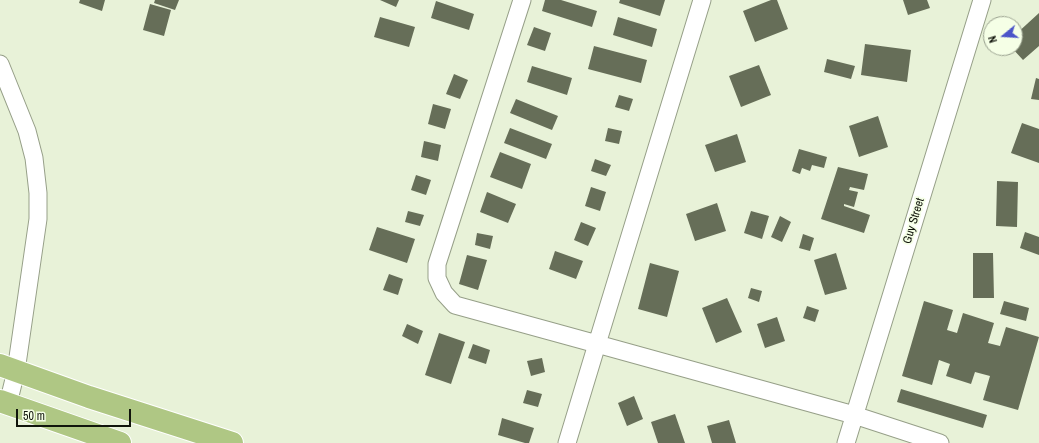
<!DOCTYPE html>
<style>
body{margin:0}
#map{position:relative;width:1039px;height:443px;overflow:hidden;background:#e8f2d8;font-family:"Archivo Narrow",sans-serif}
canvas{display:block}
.north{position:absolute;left:983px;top:16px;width:40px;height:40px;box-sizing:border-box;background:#f5ffe6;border:1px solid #9aa18f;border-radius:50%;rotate:252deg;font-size:11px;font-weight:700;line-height:16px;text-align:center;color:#11150c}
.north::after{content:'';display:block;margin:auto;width:14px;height:18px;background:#4b54c9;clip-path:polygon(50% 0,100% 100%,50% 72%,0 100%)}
.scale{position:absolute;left:16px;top:409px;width:115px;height:18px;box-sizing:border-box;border:2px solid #11150c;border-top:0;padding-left:5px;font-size:12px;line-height:14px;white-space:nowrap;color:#11150c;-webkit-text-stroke:3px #f5ffe6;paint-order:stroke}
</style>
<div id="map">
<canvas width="1039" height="443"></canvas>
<div class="north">N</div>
<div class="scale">50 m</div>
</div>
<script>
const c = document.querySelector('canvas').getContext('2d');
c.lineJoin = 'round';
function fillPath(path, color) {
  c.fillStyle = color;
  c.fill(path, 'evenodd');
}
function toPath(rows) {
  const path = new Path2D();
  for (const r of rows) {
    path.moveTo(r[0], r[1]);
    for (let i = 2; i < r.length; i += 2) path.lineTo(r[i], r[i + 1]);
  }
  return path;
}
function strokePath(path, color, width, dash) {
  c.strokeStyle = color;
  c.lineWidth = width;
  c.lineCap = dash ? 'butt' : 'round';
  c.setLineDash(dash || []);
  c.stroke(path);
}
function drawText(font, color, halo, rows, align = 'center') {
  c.font = font + ' "Archivo Narrow",sans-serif';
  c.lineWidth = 3.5;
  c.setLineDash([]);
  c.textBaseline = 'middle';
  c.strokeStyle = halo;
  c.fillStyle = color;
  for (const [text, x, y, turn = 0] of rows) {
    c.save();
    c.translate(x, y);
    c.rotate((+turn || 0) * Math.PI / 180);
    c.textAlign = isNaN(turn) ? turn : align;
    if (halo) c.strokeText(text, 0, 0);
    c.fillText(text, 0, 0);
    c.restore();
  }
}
fillPath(toPath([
 [80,0,105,0,102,11,79,3],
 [155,0,179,0,175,10,154,3],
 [380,0,399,0,396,7],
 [545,0,561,0,597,11,592,27,542,11],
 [620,0,665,0,660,16,619,3],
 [771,0,777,0,788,29,755,42,743,11],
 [903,0,927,0,930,8,908,15],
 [436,1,474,14,469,30,431,18],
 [150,4,171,10,164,36,143,30],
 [1039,13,1039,46,1023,60,1012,48,1015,48,1015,35],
 [380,17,415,27,409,47,374,37],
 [618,17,657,29,652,47,613,35],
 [534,27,551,33,545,51,527,45],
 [865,44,911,50,907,82,861,75],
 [594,46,647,60,641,83,588,69],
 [827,59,855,66,851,79,824,72],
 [759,65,771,95,741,107,729,76],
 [532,66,572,78,567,95,527,82],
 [454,74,468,80,460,99,446,94],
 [1036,78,1039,79,1039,100,1031,99],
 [619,95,633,99,629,111,615,107],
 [516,99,558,116,552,130,510,113],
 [433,104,451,109,445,129,428,124],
 [878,116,888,147,859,157,849,126],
 [1022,123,1039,129,1039,163,1011,153],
 [510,128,552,144,546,159,504,143],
 [608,128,622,131,619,144,605,141],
 [737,134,746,162,715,172,705,145],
 [424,141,441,145,438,161,421,157],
 [799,149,827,157,824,168,812,165,810,171,802,168,800,174,792,171],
 [500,152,531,164,522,189,490,177],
 [595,159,611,165,606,176,591,171],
 [838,167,868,174,864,190,850,187,849,190,858,192,854,207,844,204,844,206,870,215,864,233,821,219],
 [416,175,431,180,426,195,411,190],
 [997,181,1018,182,1017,227,996,226],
 [591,187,606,192,600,211,585,206],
 [487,192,516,204,508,223,480,212],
 [717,203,726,231,695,241,686,214],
 [408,211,424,215,420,226,405,222],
 [751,211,769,216,762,239,744,233],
 [780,216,791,222,782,242,771,237],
 [581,222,596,228,588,246,574,240],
 [377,227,415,239,407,263,369,250],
 [1025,232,1039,237,1039,255,1020,248],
 [477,233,493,236,490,249,475,245],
 [803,234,814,238,810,251,799,248],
 [555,251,583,261,576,279,549,269],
 [836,253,847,289,825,295,814,260],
 [973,253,993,253,994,298,973,298],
 [467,255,487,260,478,290,459,284],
 [650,263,679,271,667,317,638,309],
 [389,274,403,279,398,295,383,290],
 [751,288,762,291,759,302,748,298],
 [727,298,742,332,716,343,702,308],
 [924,301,953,310,947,330,957,333,963,313,994,323,988,343,1000,346,1006,327,1039,337,1018,410,983,400,990,376,975,372,971,384,946,376,950,364,939,360,932,385,902,376],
 [1004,301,1029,308,1026,321,1000,314],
 [807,306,819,310,815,322,803,318],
 [777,317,785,341,765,348,757,324],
 [407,324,423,331,418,344,402,336],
 [439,333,465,342,451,384,425,375],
 [473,344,490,350,486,364,468,358],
 [542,358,545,372,531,376,527,361],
 [901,389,987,415,983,428,897,402],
 [527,390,542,394,538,407,523,403],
 [634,396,643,419,627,426,618,403],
 [675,414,685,443,658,443,651,422],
 [502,418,534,428,529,443,525,443,498,435],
 [729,420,736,443,712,443,707,426]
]), '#666e58');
const minor = toPath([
 [522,0,437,264,437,278,444,293,455,305,597,344,567,443],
 [702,0,597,344,854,415,940,443],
 [0,64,27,131,34,158,38,193,38,219,16,371,8,404],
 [846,443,982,0]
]);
const highway = toPath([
 [0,365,89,397,232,443],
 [0,401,120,443]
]);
strokePath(minor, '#969f88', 19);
strokePath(highway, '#fff', 24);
strokePath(minor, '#fff', 17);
strokePath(highway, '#afc784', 22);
drawText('12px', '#11150c', '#f5ffe6', [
 ["Guy Street",914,221,-73]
]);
</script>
